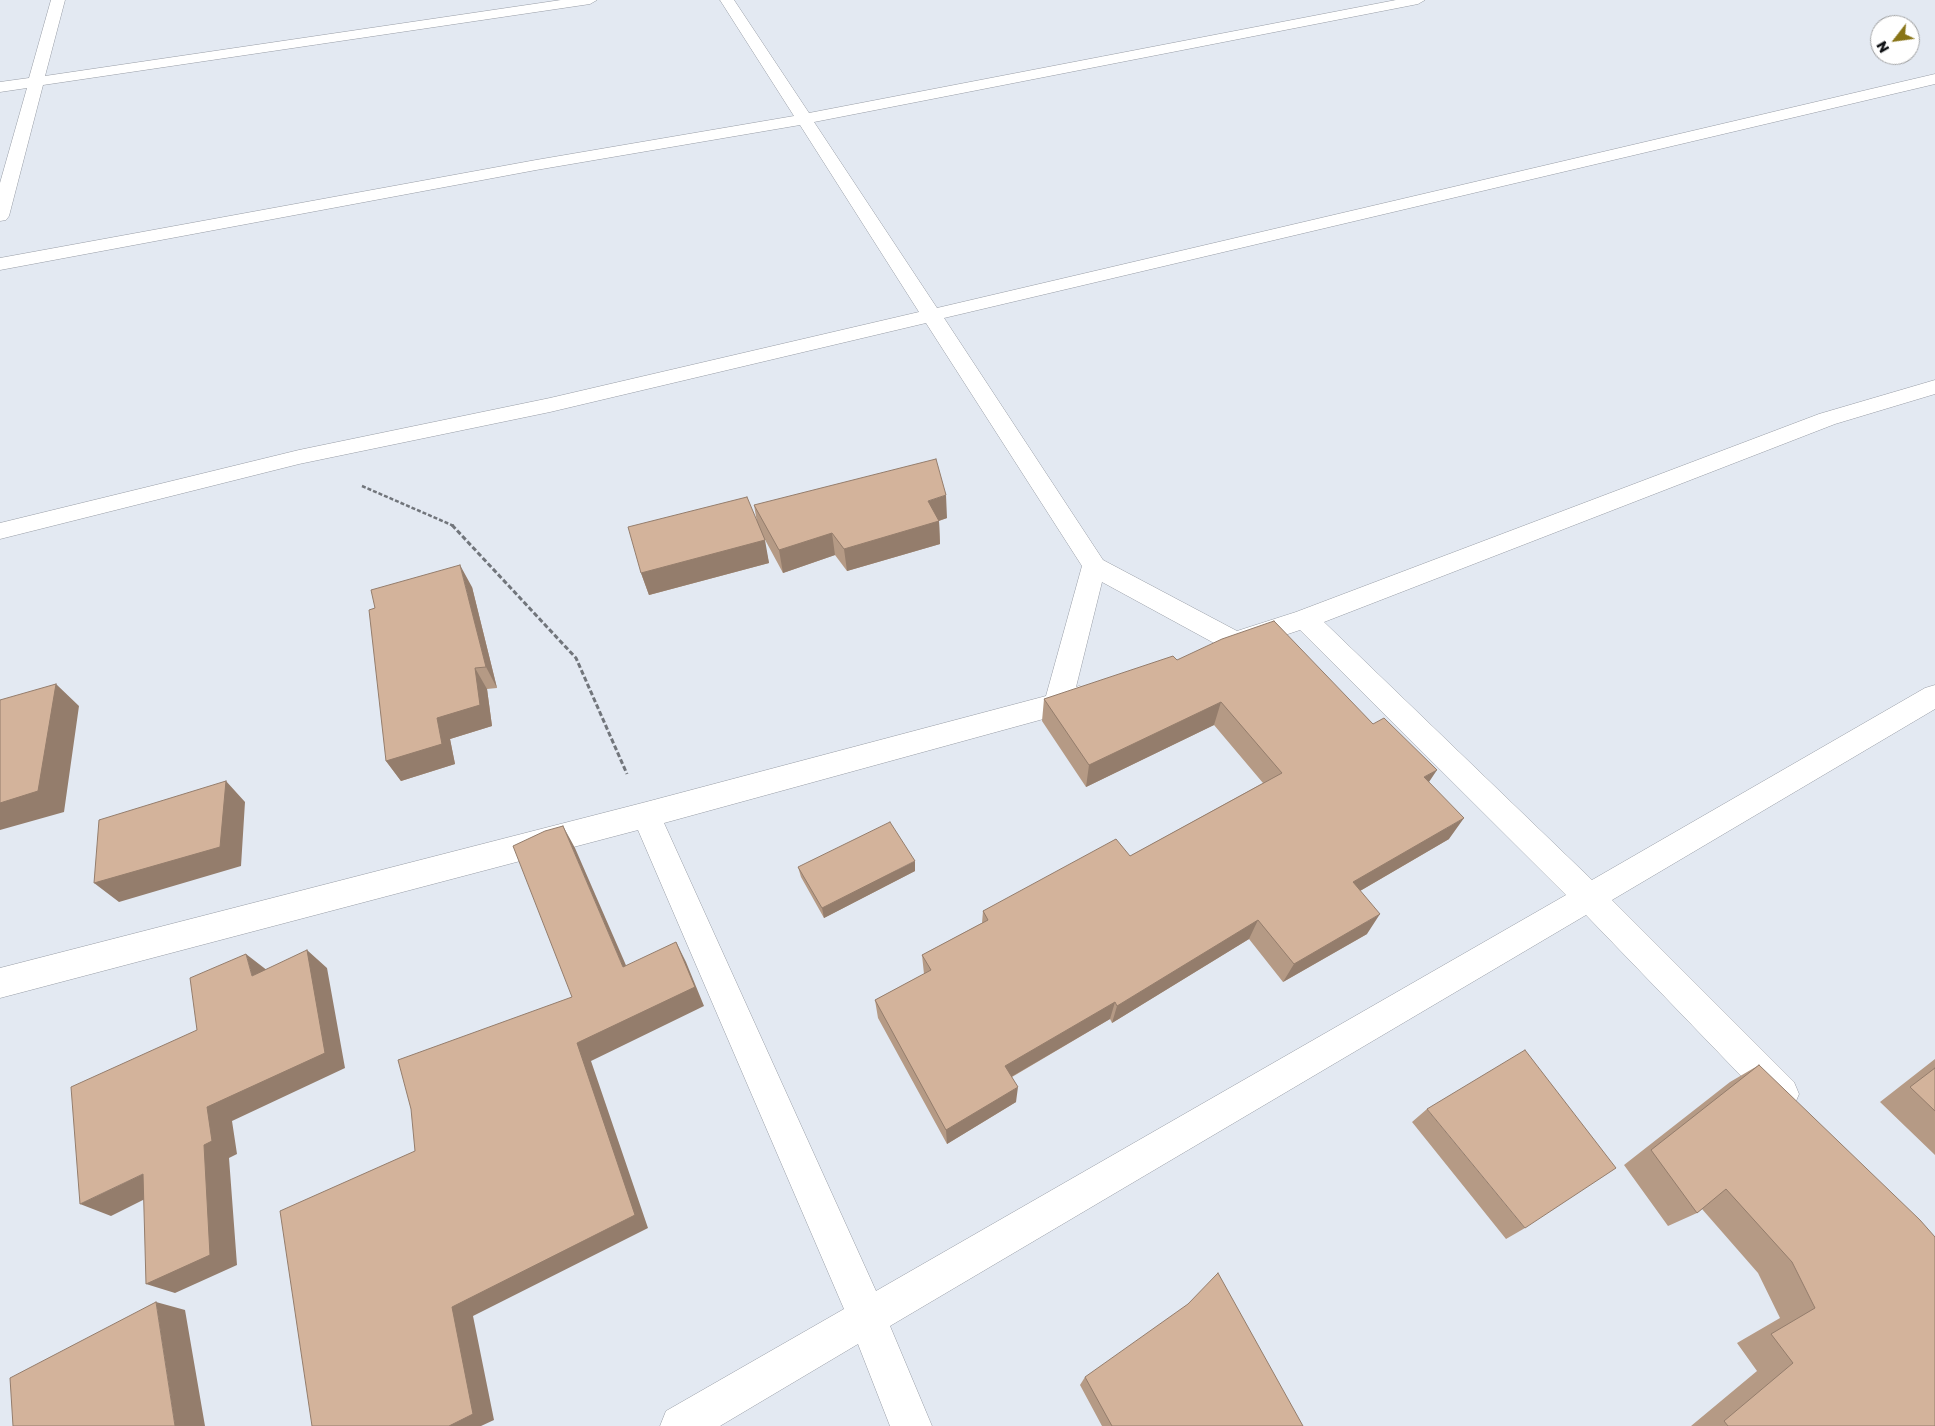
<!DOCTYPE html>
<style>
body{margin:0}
#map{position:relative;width:1935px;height:1426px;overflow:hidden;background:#e3e9f2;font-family:"Golos Text",sans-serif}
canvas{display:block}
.north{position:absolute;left:1870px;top:15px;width:50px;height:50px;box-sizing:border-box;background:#fff;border:1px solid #a0a1a2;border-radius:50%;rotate:240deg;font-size:14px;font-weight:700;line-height:20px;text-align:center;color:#111316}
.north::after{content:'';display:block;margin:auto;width:18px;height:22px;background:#887417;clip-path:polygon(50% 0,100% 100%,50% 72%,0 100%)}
</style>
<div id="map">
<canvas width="1935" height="1426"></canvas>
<div class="north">N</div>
</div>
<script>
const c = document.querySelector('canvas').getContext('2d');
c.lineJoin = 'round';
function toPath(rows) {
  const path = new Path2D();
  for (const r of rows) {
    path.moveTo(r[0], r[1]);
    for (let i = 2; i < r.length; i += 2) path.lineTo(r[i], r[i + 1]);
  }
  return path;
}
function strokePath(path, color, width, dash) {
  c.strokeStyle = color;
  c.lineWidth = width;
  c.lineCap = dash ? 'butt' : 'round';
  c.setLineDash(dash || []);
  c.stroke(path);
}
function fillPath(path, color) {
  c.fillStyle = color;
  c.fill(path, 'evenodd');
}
const minor = toPath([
 [51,0,65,0,45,76,561,0,597,0,590,4,43,85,9,216,6,220,0,221,0,183,27,88,0,92,0,82,29,78,51,0],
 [720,0,734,0,809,113,1396,0,1425,0,1418,4,814,122,937,308,1935,74,1935,84,944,318,1103,560,1237,631,1296,612,1819,414,1935,380,1935,394,1835,424,1324,622,1592,880,1925,688,1935,685,1935,709,1612,900,1794,1082,1799,1094,1794,1106,1782,1111,1770,1106,1586,915,890,1326,932,1426,890,1426,858,1344,720,1426,660,1426,666,1411,844,1309,638,830,0,998,0,968,646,802,1046,696,1082,566,926,323,550,412,299,464,0,539,0,523,299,450,550,398,919,312,800,125,536,170,0,270,0,258,536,160,794,116,720,0],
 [1102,582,1225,649,1234,652,1300,630,1566,895,876,1291,664,823,1058,715,1089,705,1093,697,1089,689,1079,686,1076,687,1102,582]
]);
strokePath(minor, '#989da6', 1);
strokePath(toPath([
 [362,486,454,526]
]), '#71757b', 2.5, [4, 2]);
strokePath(toPath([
 [452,525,576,658,627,774]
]), '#71757b', 3, [5, 2.5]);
fillPath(minor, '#fff');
fillPath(toPath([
 [754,505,947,518,939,521,940,544,847,571,835,555,783,573,763,536,769,563,649,595,641,573,757,522],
 [472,587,497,688,487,689,492,726,450,739,455,764,401,781,386,761],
 [1177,660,1429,782,1449,839,1360,891,1367,934,1283,982,1249,939,1112,1023,1110,1019,1012,1077,1016,1102,947,1144,878,1018,875,1000,924,974,922,955,982,923,983,911,1130,856,1263,783,1214,725,1086,787,1042,721,1044,699],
 [798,867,915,871,824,918,801,877],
 [1935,1059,1935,1155,1880,1102],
 [1759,1065,1935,1426,1691,1426,1757,1371,1737,1343,1780,1318,1758,1273,1702,1209,1697,1213,1668,1226,1624,1165,1730,1082],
 [1427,1109,1525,1228,1506,1239,1412,1122],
 [1085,1377,1303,1426,1102,1426,1080,1385]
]), '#b59a85');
fillPath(toPath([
 [946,495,947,518,929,524,928,501],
 [939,521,940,544,847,571,844,549],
 [832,533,835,555,783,573,779,550],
 [765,540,769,563,649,595,641,573],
 [460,565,472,587,497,688,486,667],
 [475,668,487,689,492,726,450,739,455,764,401,781,386,761,437,718],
 [56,684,79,706,64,812,0,830,0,803],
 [1221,702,1214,725,1086,787,1089,765],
 [1437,770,1423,791,1424,777],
 [226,781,245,802,241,866,119,902,94,883],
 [1464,818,1449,839,1341,902,1353,882],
 [563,826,575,848,635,986,623,967],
 [915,861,915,871,824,918,822,908],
 [1380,914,1367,934,1283,982,1294,964],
 [1258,920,1249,939,1112,1023,1117,1006],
 [676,942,686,962,704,1006,591,1061,648,1228,473,1316,494,1420,481,1426,449,1426,452,1307,577,1043],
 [307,950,327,968,345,1068,232,1121,237,1154,229,1158,237,1265,175,1293,146,1284,207,1107],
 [246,954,268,971,252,976],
 [1115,1002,1110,1019,1004,1081,1005,1066],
 [1018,1087,1016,1102,947,1144,946,1130],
 [143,1174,171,1186,111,1216,80,1204],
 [156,1302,185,1310,205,1426,175,1426]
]), '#947d6c');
const building = toPath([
 [936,459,946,495,928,501,939,521,844,549,832,533,779,550,754,505,936,459],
 [747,497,765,540,641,573,628,527,747,497],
 [460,565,486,667,475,668,480,705,437,718,442,744,386,761,369,610,375,608,371,590,460,565],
 [1274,621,1373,724,1384,718,1437,770,1424,777,1464,818,1353,882,1380,914,1294,964,1258,920,1117,1006,1115,1002,1005,1066,1018,1087,946,1130,875,1000,931,970,922,955,988,920,983,911,1116,839,1130,856,1282,773,1221,702,1089,765,1044,699,1173,656,1177,660,1222,639,1274,621],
 [56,684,38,791,0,803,0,700,56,684],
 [226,781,220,847,94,883,99,820,226,781],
 [890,822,915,861,822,908,798,867,890,822],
 [563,826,623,967,676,942,695,987,577,1043,635,1215,452,1307,473,1414,449,1426,312,1426,280,1211,415,1151,411,1109,398,1060,572,997,513,846,545,831,563,826],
 [307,950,325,1053,207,1107,212,1141,204,1145,210,1255,146,1284,143,1174,80,1204,71,1087,197,1030,190,978,246,954,252,976,307,950],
 [1525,1050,1616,1168,1525,1228,1427,1109,1525,1050],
 [1759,1065,1920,1220,1935,1237,1935,1426,1728,1426,1724,1421,1793,1363,1771,1334,1815,1308,1792,1262,1726,1189,1697,1213,1651,1150,1759,1065],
 [1935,1068,1935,1111,1910,1087,1935,1068],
 [1218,1273,1303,1426,1112,1426,1085,1377,1188,1304,1218,1273],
 [156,1302,175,1426,13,1426,10,1378,156,1302]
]);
fillPath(building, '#d3b39b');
strokePath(building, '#947d6c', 1);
</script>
